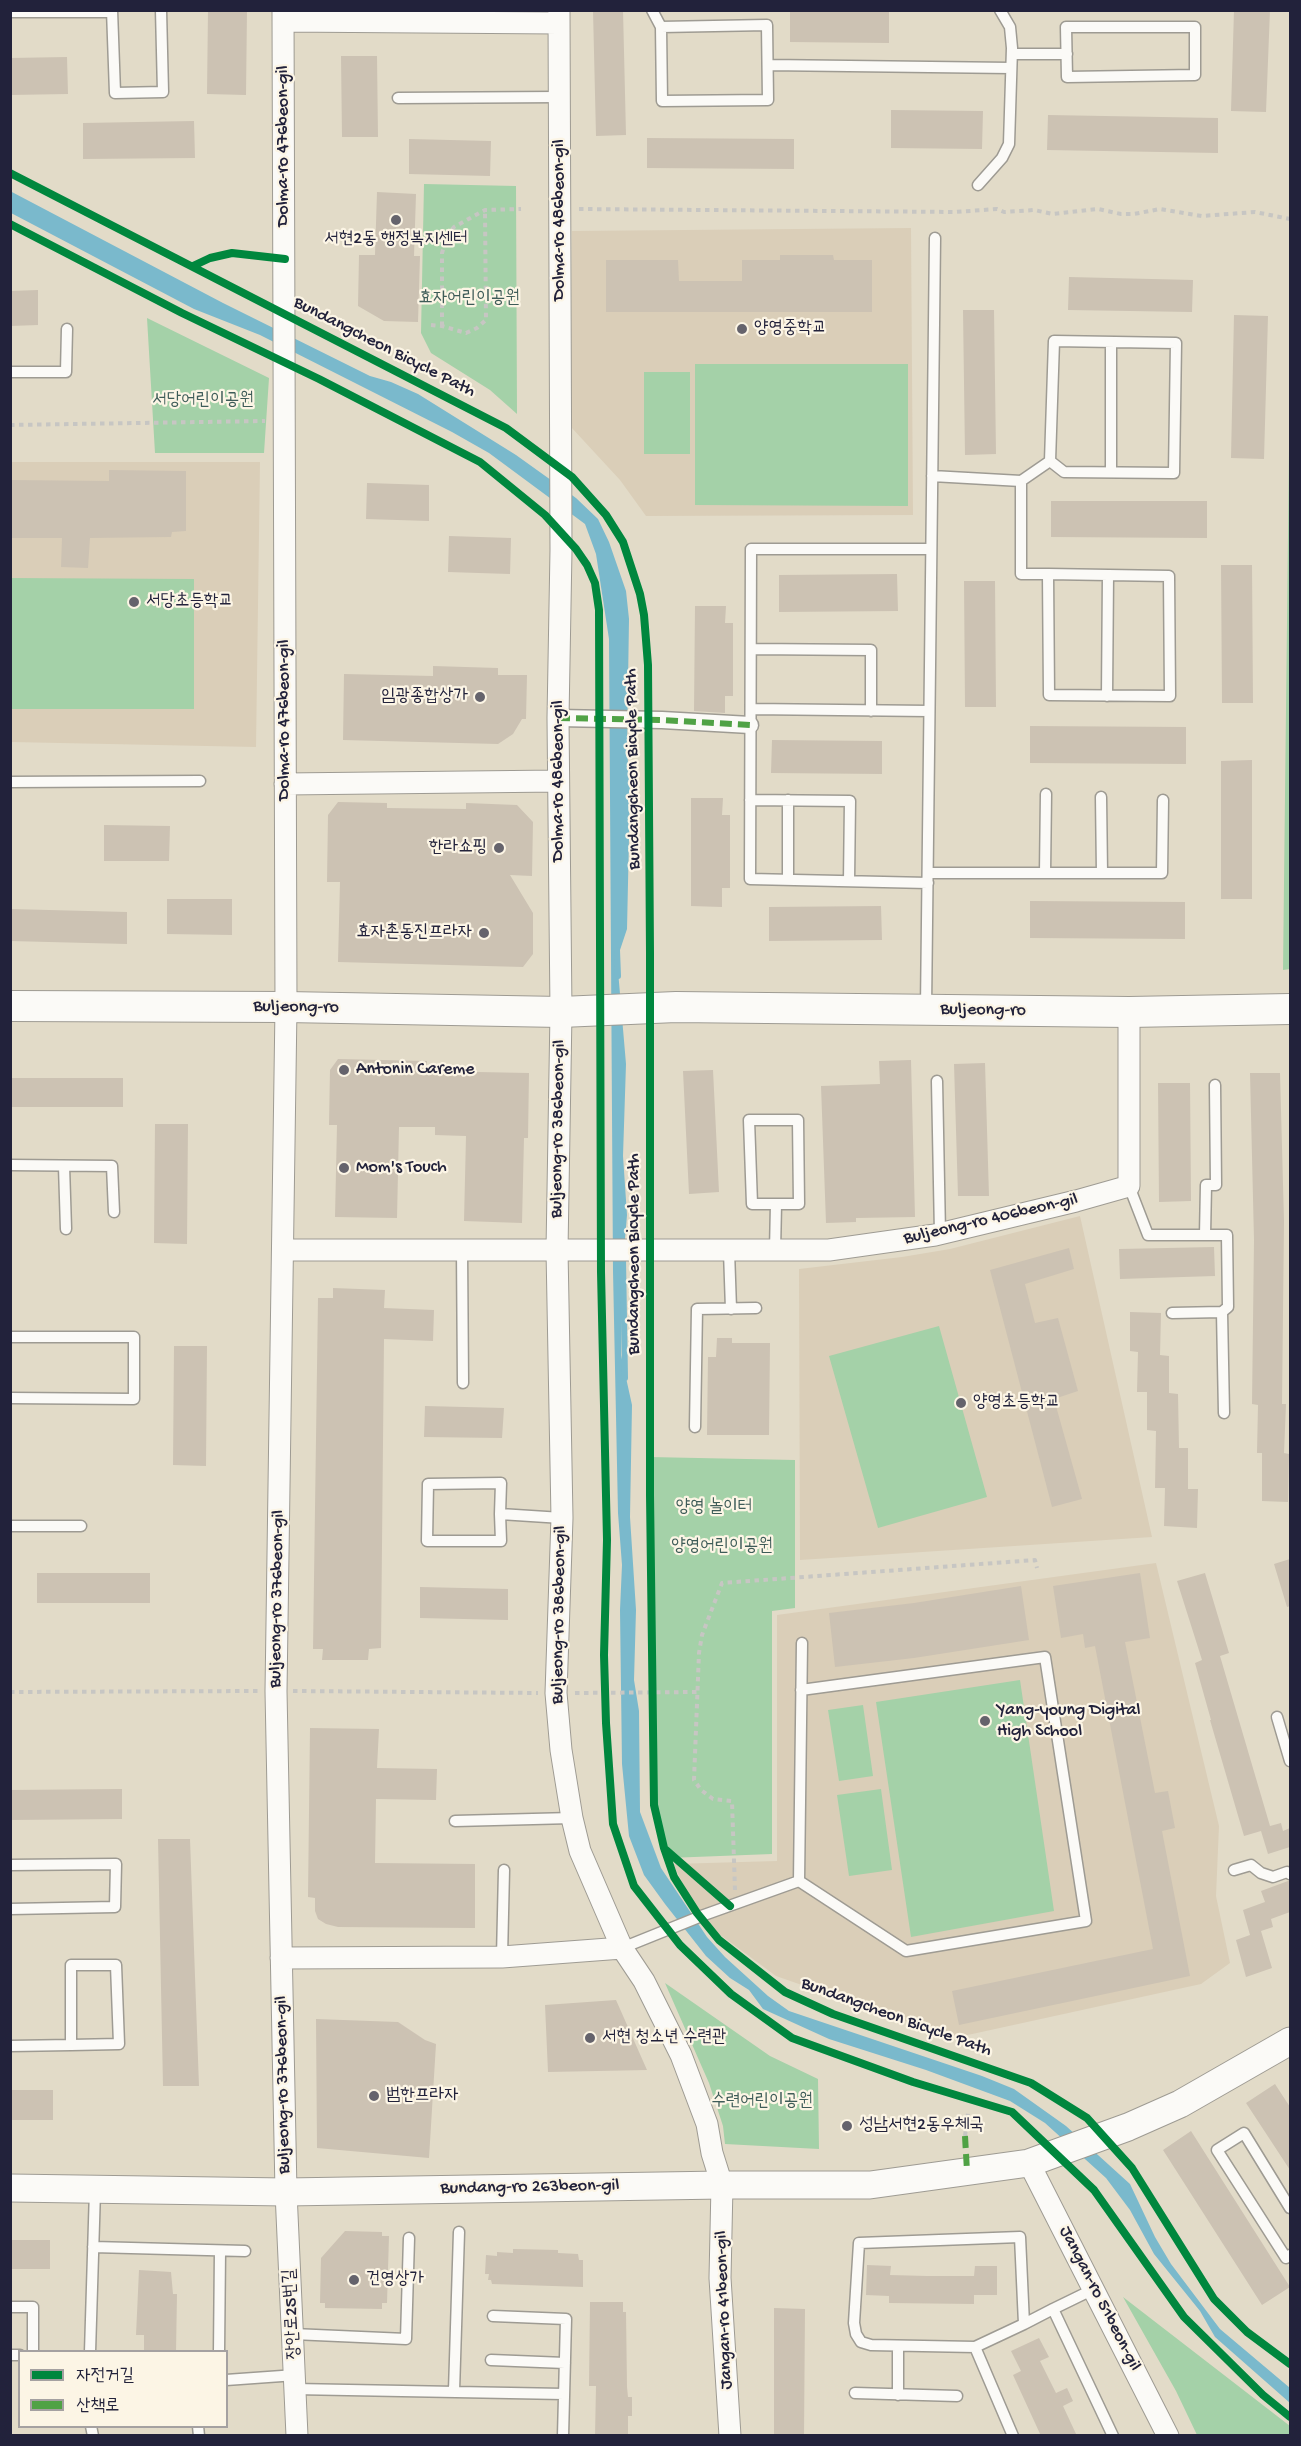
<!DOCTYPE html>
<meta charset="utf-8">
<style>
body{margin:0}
#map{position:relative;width:1301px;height:2446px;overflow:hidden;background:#e2dbc8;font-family:"Gochi Hand","Poor Story",sans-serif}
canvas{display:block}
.frame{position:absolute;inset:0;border:12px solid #22223b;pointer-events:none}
.legend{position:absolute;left:18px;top:2350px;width:210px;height:78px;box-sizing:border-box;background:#fcf5e5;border:2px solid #a5a1a1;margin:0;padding:8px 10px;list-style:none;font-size:18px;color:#22223b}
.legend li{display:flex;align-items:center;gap:12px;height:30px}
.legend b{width:30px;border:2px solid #a5a1a1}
</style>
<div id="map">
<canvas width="1301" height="2446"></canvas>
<div class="frame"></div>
<ul class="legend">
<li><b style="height:8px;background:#00873e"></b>자전거길</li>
<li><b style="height:8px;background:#50a245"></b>산책로</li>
</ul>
</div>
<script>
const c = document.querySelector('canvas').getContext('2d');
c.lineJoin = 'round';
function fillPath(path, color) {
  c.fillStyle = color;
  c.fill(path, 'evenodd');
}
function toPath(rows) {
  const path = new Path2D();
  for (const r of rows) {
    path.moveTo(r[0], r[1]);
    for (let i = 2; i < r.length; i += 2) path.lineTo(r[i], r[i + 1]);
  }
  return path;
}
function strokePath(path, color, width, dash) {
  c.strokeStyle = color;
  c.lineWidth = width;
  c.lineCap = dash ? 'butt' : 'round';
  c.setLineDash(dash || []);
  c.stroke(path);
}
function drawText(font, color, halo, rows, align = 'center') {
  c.font = font + ' "Gochi Hand","Poor Story",sans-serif';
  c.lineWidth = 4.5;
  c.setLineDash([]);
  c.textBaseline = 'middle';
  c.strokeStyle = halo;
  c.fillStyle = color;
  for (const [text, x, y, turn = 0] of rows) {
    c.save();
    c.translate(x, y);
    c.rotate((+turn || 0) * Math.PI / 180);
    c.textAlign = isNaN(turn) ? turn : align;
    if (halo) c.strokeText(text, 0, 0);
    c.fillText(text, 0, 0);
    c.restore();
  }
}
fillPath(toPath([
 [911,228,913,515,646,516,620,480,571,427,572,231],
 [11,462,260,462,256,747,11,742],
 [1080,1216,1152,1537,800,1560,799,1269,902,1257,950,1249],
 [1156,1563,1219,1826,1216,1896,1230,1963,1201,1984,954,2038,776,1976,715,1931,689,1896,673,1864,777,1861,777,1615]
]), '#daceb8');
fillPath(toPath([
 [424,184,516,186,517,414,490,390,431,353,421,333],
 [147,318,269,378,264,453,155,453],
 [1290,361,1290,969,1283,970],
 [695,364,908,364,908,506,695,505],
 [644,372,690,372,690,454,644,454],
 [11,578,194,579,194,709,11,709],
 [939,1326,987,1497,878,1528,829,1356],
 [649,1457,795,1460,795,1608,772,1611,772,1854,668,1858,655,1794],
 [1020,1680,1054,1911,911,1937,876,1702],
 [863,1705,873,1776,839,1781,828,1710],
 [881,1789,892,1870,849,1876,837,1795],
 [665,1983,770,2056,818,2079,819,2149,725,2144,723,2126,709,2083],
 [1123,2297,1290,2426,1290,2435,1197,2435,1176,2391]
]), '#a4d1a8');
fillPath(toPath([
 [10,191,223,303,370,376,391,382,418,394,516,455,576,498,598,519,609,542,626,591,629,619,627,749,630,791,627,929,617,959,626,1064,623,1156,627,1215,622,1274,621,1355,632,1405,630,1517,636,1610,634,1680,639,1711,640,1812,661,1868,707,1937,725,1957,768,1996,789,2011,982,2076,1014,2089,1066,2126,1130,2184,1155,2237,1171,2264,1220,2329,1290,2388,1290,2403,1215,2337,1200,2311,1154,2254,1130,2210,1106,2178,1045,2123,1010,2101,926,2070,829,2039,763,2009,749,1990,730,1978,706,1956,665,1904,644,1875,629,1836,622,1764,620,1610,622,1565,618,1513,613,1271,609,639,596,554,585,524,489,453,452,432,260,335,194,309,11,213]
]), '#7ab9cc');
strokePath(toPath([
 [617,950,618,976],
 [623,1259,625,1378]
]), '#7ab9cc', 6);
fillPath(toPath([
 [208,10,247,10,246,95,207,94],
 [593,10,623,10,626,135,596,136],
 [790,10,889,10,889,43,790,42],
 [1234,10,1270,10,1266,112,1231,111],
 [341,56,377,56,378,137,342,137],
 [67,57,68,94,10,95,10,58],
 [891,110,983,111,982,149,891,148],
 [1048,115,1218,118,1218,153,1047,150],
 [194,121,195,158,83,159,83,123],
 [647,138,794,139,794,169,647,168],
 [409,139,491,141,490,176,409,174],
 [377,192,416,194,414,256,420,256,418,322,384,321,358,306,359,255,375,255],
 [780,255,833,255,834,260,872,260,872,312,606,312,606,260,678,260,679,281,742,281,742,260,780,260],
 [1069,277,1193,280,1192,312,1068,310],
 [38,290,38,325,10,326,10,291],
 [963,310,994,310,996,454,965,455],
 [1234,315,1268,316,1264,459,1231,458],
 [109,470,186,471,186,531,172,532,171,537,90,538,88,568,61,567,62,538,10,538,10,480,109,481],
 [367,483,429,485,429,521,366,519],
 [1051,501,1207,501,1207,538,1051,537],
 [449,536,511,538,510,574,448,572],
 [1221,565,1252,565,1253,703,1222,703],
 [897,574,898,611,779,612,779,575],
 [964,581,995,581,996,707,965,707],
 [695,606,726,606,725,623,733,623,733,696,725,696,725,713,694,711],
 [433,666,498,668,498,675,527,675,526,719,522,719,513,734,498,744,343,740,344,674,433,676],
 [1030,726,1186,727,1186,764,1030,763],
 [772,740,882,741,882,774,771,773],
 [1252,760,1252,899,1221,899,1221,761],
 [691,798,723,798,722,815,730,815,730,888,722,888,722,907,691,906],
 [338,802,387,803,387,808,466,809,466,803,517,805,533,822,532,876,510,875,533,913,533,954,523,967,338,962,340,882,327,882,328,815],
 [104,825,170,826,169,861,104,861],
 [167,899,232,899,232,935,167,934],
 [1030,901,1185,902,1185,939,1030,938],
 [881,906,882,940,769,941,769,907],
 [10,909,127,912,127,944,10,941],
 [338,1059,427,1061,427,1071,529,1073,528,1138,524,1138,522,1223,464,1221,466,1136,435,1135,435,1127,399,1127,397,1218,335,1217,337,1125,329,1125,330,1070],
 [911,1060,915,1217,856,1218,856,1222,826,1223,821,1086,880,1084,879,1061],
 [985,1063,989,1196,958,1196,954,1064],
 [713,1070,719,1192,689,1194,683,1071],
 [1250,1073,1280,1073,1284,1221,1282,1404,1286,1404,1284,1453,1289,1454,1288,1502,1262,1501,1262,1453,1257,1453,1258,1405,1252,1404,1254,1240],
 [10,1078,123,1078,123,1107,10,1107],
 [1158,1083,1190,1083,1191,1201,1159,1202],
 [155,1124,188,1124,187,1244,154,1243],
 [1214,1247,1215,1276,1120,1279,1119,1249],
 [1069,1248,1074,1269,1025,1284,1035,1323,1058,1318,1078,1391,1054,1399,1082,1499,1052,1507,990,1270],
 [333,1288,385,1290,384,1308,434,1310,433,1341,384,1339,381,1648,369,1649,368,1660,322,1660,323,1649,313,1649,318,1298,333,1298],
 [1130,1312,1161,1313,1160,1355,1169,1356,1169,1393,1178,1394,1179,1448,1188,1448,1188,1489,1198,1489,1197,1528,1164,1526,1165,1488,1155,1488,1156,1431,1147,1430,1147,1392,1137,1392,1138,1352,1130,1351],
 [717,1338,732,1338,732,1343,770,1343,769,1435,707,1435,708,1357,716,1357],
 [174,1346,207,1346,206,1466,173,1465],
 [425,1406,504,1408,502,1438,424,1437],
 [1290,1559,1290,1606,1287,1607,1274,1564],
 [37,1573,150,1573,150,1603,37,1603],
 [1140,1573,1150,1638,1125,1642,1155,1793,1168,1791,1175,1828,1162,1831,1190,1976,959,2025,952,1991,1153,1949,1095,1646,1085,1648,1083,1634,1061,1638,1053,1586],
 [1205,1573,1229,1653,1220,1656,1270,1826,1281,1823,1283,1831,1290,1828,1290,1847,1268,1854,1261,1831,1244,1836,1210,1720,1211,1720,1195,1663,1202,1660,1177,1581],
 [1021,1586,1029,1640,914,1658,835,1667,829,1613,914,1603],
 [420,1587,508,1589,508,1620,420,1618],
 [310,1728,379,1729,377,1768,437,1769,436,1800,376,1799,375,1863,475,1864,475,1928,338,1927,326,1924,318,1919,315,1911,315,1898,308,1897],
 [122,1789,122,1819,10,1820,10,1790],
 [158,1839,190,1839,199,2086,163,2086],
 [1288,1881,1290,1881,1290,1912,1271,1919,1273,1927,1261,1931,1272,1968,1246,1977,1236,1940,1250,1935,1243,1910,1265,1902,1261,1891],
 [616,2000,647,2070,548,2072,545,2005],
 [316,2019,398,2022,425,2040,436,2044,429,2158,317,2148],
 [1275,2084,1290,2107,1290,2170,1246,2103],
 [10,2090,53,2090,53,2120,10,2120],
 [1191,2131,1290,2287,1262,2305,1163,2150],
 [345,2231,382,2232,382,2236,389,2236,387,2303,382,2303,382,2309,325,2308,325,2303,320,2303,321,2258],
 [10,2240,50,2240,50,2269,10,2269],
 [513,2249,558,2250,558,2253,578,2254,579,2260,583,2260,583,2287,492,2284,491,2280,488,2280,489,2274,485,2274,486,2255,497,2256,497,2252,513,2253],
 [867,2265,891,2266,890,2275,927,2276,974,2276,975,2266,997,2266,997,2295,974,2295,974,2304,889,2303,889,2296,866,2295],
 [139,2270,171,2272,173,2294,177,2294,176,2352,144,2352,144,2335,136,2335],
 [590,2302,623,2302,623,2312,626,2312,627,2387,628,2397,632,2397,632,2416,628,2416,628,2436,595,2436,596,2386,589,2386],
 [774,2308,805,2309,804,2436,774,2436],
 [1039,2338,1049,2357,1040,2361,1056,2393,1067,2388,1073,2401,1063,2406,1077,2436,1041,2436,1013,2375,1021,2371,1011,2351]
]), '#ccc2b3');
const service = toPath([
 [112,10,115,93,163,92,161,10],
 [652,10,661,27,662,101,768,100,767,25,661,27],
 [10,12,112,12],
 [1066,27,1195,27,1195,75,1067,77,1066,27],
 [1012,54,1067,54],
 [768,65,1011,68],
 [398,98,559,97],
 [978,185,1002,158,1009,144,1012,48,1010,27,1000,10],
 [10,372,66,372,67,329],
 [1111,472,1111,342],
 [932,476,1021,481],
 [1048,574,1049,695,1170,696,1169,576,1048,574,1021,574,1021,481,1050,461,1054,341,1176,343,1174,473,1064,472,1050,461],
 [751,649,871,650,871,711],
 [1107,696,1108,575],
 [751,709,929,711],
 [10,782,200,781],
 [1101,797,1102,873],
 [750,800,850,801,849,881],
 [788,800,788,880],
 [928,873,1162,873,1163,800],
 [1045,873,1046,794],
 [928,883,750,879,751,549,931,549],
 [926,1008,935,238],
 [937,1081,940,1234],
 [749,1120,798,1120,799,1204,752,1204,749,1120],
 [10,1165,112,1166,114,1212],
 [64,1166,66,1229],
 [1129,1186,1148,1235,1227,1235,1228,1307,1222,1312,1224,1413],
 [1205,1235,1206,1185,1216,1185,1215,1085],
 [462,1250,463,1383],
 [729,1251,731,1309],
 [775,1251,776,1204],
 [1172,1313,1222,1312],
 [10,1337,134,1337,134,1399,10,1398],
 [695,1427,697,1309,756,1308],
 [500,1514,501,1541,427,1541,428,1484,501,1483,500,1514,562,1518],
 [10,1526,81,1526],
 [1277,1717,1290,1761],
 [455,1821,572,1818],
 [10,1865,116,1864,115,1907,10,1909],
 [1234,1870,1251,1865,1261,1873,1273,1877,1287,1872,1290,1874],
 [799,1881,906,1951,1086,1921,1045,1657,801,1690],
 [622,1948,704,1915,799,1881,802,1643],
 [502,1957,504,1870],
 [10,2046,71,2045,119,2044,116,1965,71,1965,71,2045],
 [1290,2208,1244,2133,1217,2150,1286,2258,1290,2255],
 [93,2247,245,2251],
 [10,2307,33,2307,33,2352],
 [1053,2309,1113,2436],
 [493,2316,566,2319,563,2436],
 [1024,2324,1020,2237,859,2243,854,2323,856,2334,861,2342,871,2345,975,2347,1024,2324,1053,2309,1094,2289],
 [293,2334,406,2339,409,2238],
 [975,2347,1013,2436],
 [90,2352,95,2190],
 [219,2352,220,2251],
 [10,2355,20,2355],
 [491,2360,565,2363],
 [226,2380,296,2375],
 [294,2389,564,2394],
 [454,2391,459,2232],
 [855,2393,957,2396],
 [898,2395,898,2346],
 [91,2426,93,2436],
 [198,2426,199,2436]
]);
const pedestrian = toPath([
 [558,718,662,720,750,725]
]);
const minor = toPath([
 [283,10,286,1007,276,1691,286,2192,297,2436],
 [559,10,561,550,558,718,561,1012,557,1250,562,1518,556,1693,561,1750,572,1818,580,1851,622,1948,644,1981,681,2055,707,2124,712,2153,722,2185,720,2278,730,2436],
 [283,21,559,23],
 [285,784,558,781],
 [284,1250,829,1250,935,1235,1076,1201,1129,1186,1129,1012],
 [281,1958,502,1957,622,1948],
 [1029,2163,1168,2436]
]);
const tertiary = toPath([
 [10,2188,286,2192,722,2185,870,2185,1029,2163,1128,2127,1180,2104,1290,2041]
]);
const secondary = toPath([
 [10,1006,286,1007,561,1012,676,1007,1129,1012,1290,1009]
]);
strokePath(service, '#9e9b93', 13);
strokePath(pedestrian, '#9e9b93', 19);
strokePath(minor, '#9e9b93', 23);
strokePath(tertiary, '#9e9b93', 29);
strokePath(secondary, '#9e9b93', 32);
strokePath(toPath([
 [579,209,955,212,997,209,1004,212,1034,210,1053,214,1098,209,1121,214,1134,214,1160,209,1202,216,1255,212,1290,219],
 [431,325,442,326,466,333,477,328,486,320,485,211],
 [442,326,442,253,448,234,454,227,485,210,521,209],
 [10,425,265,421],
 [293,1691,538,1693],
 [10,1692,259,1691],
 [575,1693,697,1692],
 [735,1890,732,1801,713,1799,701,1790,694,1780,699,1653,702,1635,722,1583,1035,1560,1037,1568],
 [965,2136,968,2113]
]), '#c7c6c3', 4, [4.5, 4.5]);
strokePath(service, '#fbfaf7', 10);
strokePath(pedestrian, '#fbfaf7', 16);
strokePath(minor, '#fbfaf7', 21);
strokePath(tertiary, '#fbfaf7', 27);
strokePath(secondary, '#fbfaf7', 30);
strokePath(toPath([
 [558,718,662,720,750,725],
 [965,2136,967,2171]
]), '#50a245', 6, [12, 6]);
strokePath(toPath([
 [10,173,506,428,572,477,606,515,623,542,640,594,644,615,648,665,650,953,650,1495,654,1805,664,1848,674,1877,697,1913,719,1940,785,1992,833,2014,1031,2083,1087,2118,1132,2168,1214,2299,1247,2332,1290,2364],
 [10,224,182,313,319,379,480,462,545,515,576,549,587,565,595,583,599,610,601,1272,607,1540,604,1655,606,1723,613,1824,634,1886,680,1945,731,1994,792,2038,913,2082,1012,2112,1094,2190,1184,2317,1263,2395,1290,2417],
 [193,266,210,258,232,253,285,259],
 [666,1850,730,1906]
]), '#00873e', 8);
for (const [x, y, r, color] of [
 [396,220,6,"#65636c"],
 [742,329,6,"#65636c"],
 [134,602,6,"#65636c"],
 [480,697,6,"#65636c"],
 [499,848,6,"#65636c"],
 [484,933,6,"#65636c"],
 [344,1070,6,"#65636c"],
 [344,1168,6,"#65636c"],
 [961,1403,6,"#65636c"],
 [985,1721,6,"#65636c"],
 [590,2038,6,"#65636c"],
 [374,2096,6,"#65636c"],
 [847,2126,6,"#65636c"],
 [354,2280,6,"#65636c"]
]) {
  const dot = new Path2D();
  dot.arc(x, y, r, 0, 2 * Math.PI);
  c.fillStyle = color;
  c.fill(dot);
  strokePath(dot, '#fcf5e5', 2);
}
drawText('18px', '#22223b', '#fcf5e5', [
 ["Dolma-ro 476beon-gil",284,146,-90],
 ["Dolma-ro 486beon-gil",560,220,-90],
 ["Bundangcheon Bicycle Path",384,348,27],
 ["Dolma-ro 476beon-gil",285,720,-90],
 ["Bundangcheon Bicycle Path",634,769,-91],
 ["Dolma-ro 486beon-gil",559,781,-90],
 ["Buljeong-ro",296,1008,1],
 ["Buljeong-ro",983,1011,1],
 ["Buljeong-ro 386beon-gil",559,1129,-89],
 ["Buljeong-ro 406beon-gil",991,1220,-13],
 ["Bundangcheon Bicycle Path",635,1254,-90],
 ["Buljeong-ro 376beon-gil",278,1599,-89],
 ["Buljeong-ro 386beon-gil",560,1615,-89],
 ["Bundangcheon Bicycle Path",896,2018,20],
 ["Buljeong-ro 376beon-gil",284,2085,-91],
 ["Bundang-ro 263beon-gil",530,2188,-1],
 ["Jangan-ro 51beon-gil",1099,2299,63],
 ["Jangan-ro 41beon-gil",725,2310,-92],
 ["장안로25번길",293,2314,-93]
]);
drawText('18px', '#22223b', '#fcf5e5', [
 ["서현2동 행정복지센터",396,240,"center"],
 ["양영중학교",754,329],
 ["서당초등학교",146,602],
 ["임광종합상가",468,697,"right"],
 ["한라쇼핑",487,848,"right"],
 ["효자촌동진프라자",472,933,"right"],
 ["Antonin Careme",356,1070],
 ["Mom's Touch",356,1168],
 ["양영초등학교",973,1403],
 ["Yang-young Digital",997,1711],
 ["High School",997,1732],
 ["서현 청소년 수련관",602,2038],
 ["범한프라자",386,2096],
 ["성남서현2동우체국",859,2126],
 ["건영상가",366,2280]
], 'left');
drawText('18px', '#3e5c58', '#fcf5e5', [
 ["효자어린이공원",469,299],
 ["서당어린이공원",203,401],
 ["양영 놀이터",714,1508],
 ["양영어린이공원",722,1547],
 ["수련어린이공원",762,2102]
]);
</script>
